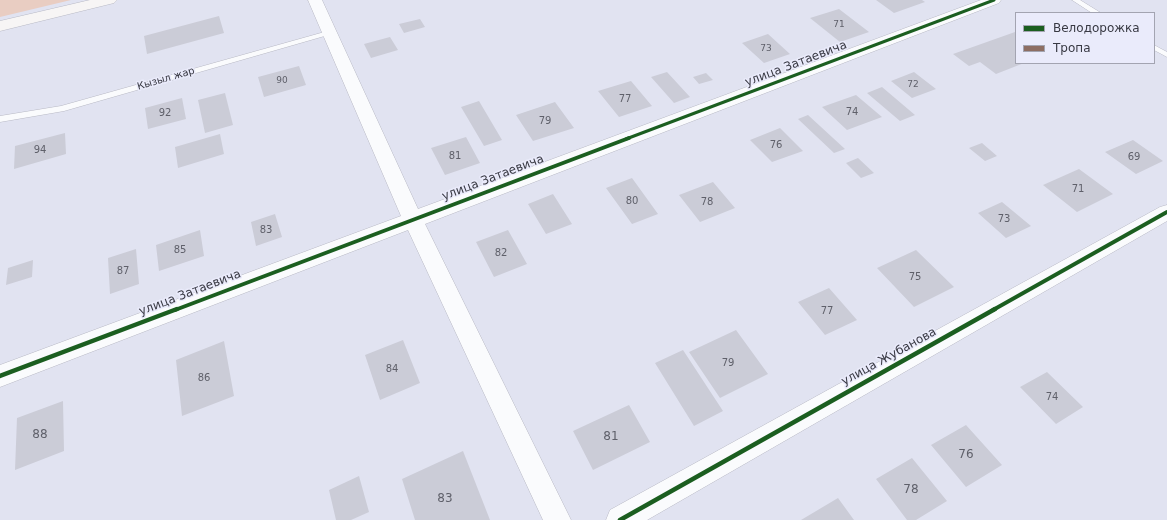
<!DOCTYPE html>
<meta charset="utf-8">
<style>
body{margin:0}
#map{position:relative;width:1167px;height:520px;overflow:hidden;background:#e1e3f1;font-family:"DejaVu Sans",sans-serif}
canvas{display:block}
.legend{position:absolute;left:1015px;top:12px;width:140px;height:52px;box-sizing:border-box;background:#eaebfb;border:1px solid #a3a4b1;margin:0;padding:5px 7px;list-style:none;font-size:12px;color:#383943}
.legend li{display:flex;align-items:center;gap:8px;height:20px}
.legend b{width:20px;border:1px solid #a3a4b1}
</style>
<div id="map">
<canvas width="1167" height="520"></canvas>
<ul class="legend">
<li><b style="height:5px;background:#1b5e20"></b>Велодорожка</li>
<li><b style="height:5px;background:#8d6e63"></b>Тропа</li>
</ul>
</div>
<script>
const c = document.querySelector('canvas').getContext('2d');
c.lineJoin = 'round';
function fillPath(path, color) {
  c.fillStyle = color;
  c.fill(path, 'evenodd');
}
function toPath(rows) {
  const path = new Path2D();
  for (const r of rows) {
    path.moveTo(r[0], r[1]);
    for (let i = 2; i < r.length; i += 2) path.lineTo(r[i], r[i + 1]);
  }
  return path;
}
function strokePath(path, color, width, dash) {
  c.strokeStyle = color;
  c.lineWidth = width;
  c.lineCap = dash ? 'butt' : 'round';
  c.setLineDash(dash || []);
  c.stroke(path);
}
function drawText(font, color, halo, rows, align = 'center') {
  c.font = font + ' "DejaVu Sans",sans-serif';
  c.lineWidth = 3;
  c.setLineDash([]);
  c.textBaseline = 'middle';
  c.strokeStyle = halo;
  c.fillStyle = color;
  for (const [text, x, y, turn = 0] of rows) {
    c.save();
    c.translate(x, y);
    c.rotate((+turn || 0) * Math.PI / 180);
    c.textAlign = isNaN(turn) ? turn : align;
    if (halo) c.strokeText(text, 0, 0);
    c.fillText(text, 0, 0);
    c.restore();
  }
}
fillPath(toPath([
 [0,0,71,0,0,17]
]), '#e9cdc2');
fillPath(toPath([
 [876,0,922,0,925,2,894,13],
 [839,9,869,32,840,42,810,18],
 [219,16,224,33,147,54,144,36],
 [420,19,425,27,404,33,399,24],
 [1015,32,1016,33,1016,63,1024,63,996,74,980,62,969,66,953,54],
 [768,34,790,54,764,63,742,43],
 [390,37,398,50,371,58,364,44],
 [299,66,306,85,264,97,258,77],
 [667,72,690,97,674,103,651,77],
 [914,72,936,89,912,98,891,81],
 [706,73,713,80,699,84,693,77],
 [631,81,652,106,619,117,598,91],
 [882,87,915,115,900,121,867,93],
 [225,93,233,125,205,133,198,100],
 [856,95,882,117,847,130,822,107],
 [182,98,186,119,148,129,145,108],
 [479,101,502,140,484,146,461,107],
 [555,102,574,128,533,141,516,115],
 [808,115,845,149,834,153,798,119],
 [780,128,803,151,772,162,750,140],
 [65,133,66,154,14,169,15,146],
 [220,134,224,154,178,168,175,147],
 [466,137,480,163,445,175,431,148],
 [1133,140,1163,161,1136,174,1105,152],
 [982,143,997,156,985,161,969,148],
 [858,158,874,173,861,178,846,163],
 [1079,169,1113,194,1077,212,1043,185],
 [632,178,658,214,632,224,606,188],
 [713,182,735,208,700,222,679,195],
 [553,194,572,224,546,234,528,204],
 [1002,202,1031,226,1006,238,978,213],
 [275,214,282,237,256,246,251,222],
 [200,230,204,256,159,271,156,245],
 [508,230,527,264,494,277,476,242],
 [136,249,139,284,110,294,108,258],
 [916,250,954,287,914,307,877,268],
 [33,260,32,277,6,285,8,268],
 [829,288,857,320,825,335,798,302],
 [736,330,768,374,720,398,689,352],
 [403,340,420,383,380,400,365,355],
 [224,341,234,396,182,416,176,360],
 [683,350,723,411,694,426,655,363],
 [1047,372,1083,407,1056,424,1020,387],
 [63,401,64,451,15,470,17,418],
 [629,405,650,442,593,470,573,431],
 [966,425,1002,465,966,487,931,445],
 [463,451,490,520,415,520,402,479],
 [912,458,947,501,916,520,907,520,876,479],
 [359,476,369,512,351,520,336,520,329,490],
 [838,498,854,520,801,520]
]), '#cbccd7');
const lane = toPath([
 [1072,0,1080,0,1101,13,1092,13,1072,0],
 [328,31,331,31,335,33,64,111,0,122,0,116,61,106,328,31],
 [1154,45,1167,52,1167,57,1154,50,1154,45]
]);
const street = toPath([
 [308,0,322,0,418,209,981,0,1001,0,999,3,425,224,571,520,543,520,408,230,0,387,0,365,401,216,308,0],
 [1167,205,1167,221,647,520,606,520,610,510,1160,207,1167,205]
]);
const secondary = toPath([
 [90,0,117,0,114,3,0,31,0,21,90,0]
]);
strokePath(lane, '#b8b9c4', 1);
strokePath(street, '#b8b9c4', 1);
strokePath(secondary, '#b8b9c4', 1);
fillPath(lane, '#fafbfd');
fillPath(street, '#fafbfd');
fillPath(secondary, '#f7f5f5');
strokePath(toPath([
 [626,139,994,0]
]), '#1b5e20', 3);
strokePath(toPath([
 [175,310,629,138],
 [993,310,1167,212]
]), '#1b5e20', 4);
strokePath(toPath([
 [0,376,177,309],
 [620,520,995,309]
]), '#1b5e20', 4.5);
drawText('9px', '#5f606a', null, [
 ["71",839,25],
 ["73",766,49],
 ["90",282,81],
 ["72",913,85]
]);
drawText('10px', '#383943', '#eaebfb', [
 ["Кызыл жар",166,79,-16]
]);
drawText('10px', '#5f606a', null, [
 ["77",625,99],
 ["74",852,112],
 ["92",165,113],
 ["79",545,121],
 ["76",776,145],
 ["94",40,150],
 ["81",455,156],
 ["69",1134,157],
 ["71",1078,189],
 ["80",632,201],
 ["78",707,202],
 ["73",1004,219],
 ["83",266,230],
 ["85",180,250],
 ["82",501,253],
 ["87",123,271],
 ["75",915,277],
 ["77",827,311],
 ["79",728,363],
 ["84",392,369],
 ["86",204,378],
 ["74",1052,397]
]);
drawText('12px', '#383943', '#eaebfb', [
 ["улица Затаевича",796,64,-21],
 ["улица Затаевича",493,178,-21],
 ["улица Затаевича",190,293,-21],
 ["улица Жубанова",889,357,-29]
]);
drawText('12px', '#5f606a', null, [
 ["88",40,435],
 ["81",611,437],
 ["76",966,455],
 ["78",911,490],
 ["83",445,499]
]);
</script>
